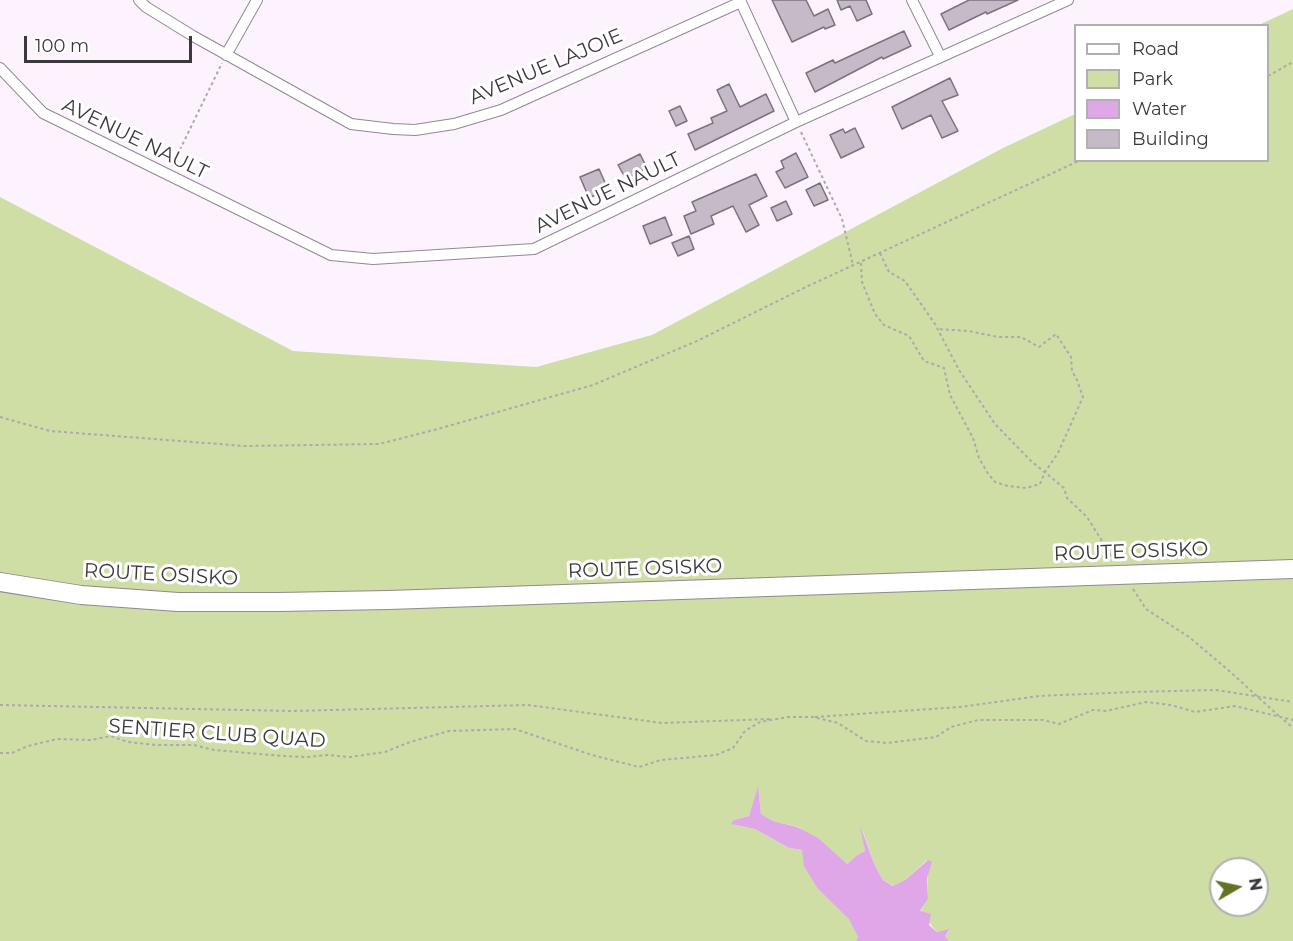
<!DOCTYPE html>
<style>
body{margin:0}
#map{position:relative;width:1293px;height:941px;overflow:hidden;background:#fdf3fe;font-family:Montserrat,sans-serif}
canvas{display:block}
.legend{position:absolute;left:1074px;top:24px;width:195px;height:138px;box-sizing:border-box;background:#fff;border:2px solid #b1afb1;margin:0;padding:8px 10px;list-style:none;font-size:18px;color:#3c383d}
.legend li{display:flex;align-items:center;gap:12px;height:30px}
.legend b{width:30px;border:2px solid #b1afb1}
.north{position:absolute;left:1209px;top:857px;width:60px;height:60px;box-sizing:border-box;background:#fff;border:2px solid #b1afb1;border-radius:50%;rotate:81deg;font-size:16px;font-weight:700;line-height:24px;text-align:center;color:#3c383d}
.north::after{content:'';display:block;margin:auto;width:21px;height:27px;background:#627422;clip-path:polygon(50% 0,100% 100%,50% 72%,0 100%)}
.scale{position:absolute;left:24px;top:36px;width:168px;height:27px;box-sizing:border-box;border:3px solid #3c383d;border-top:0;padding-left:8px;font-size:18px;line-height:21px;white-space:nowrap;color:#3c383d;-webkit-text-stroke:4px #fff;paint-order:stroke}
</style>
<div id="map">
<canvas width="1293" height="941"></canvas>
<ul class="legend">
<li><b style="height:8px;background:#fff"></b>Road</li>
<li><b style="height:16px;background:#cedea5"></b>Park</li>
<li><b style="height:16px;background:#dfa7e7"></b>Water</li>
<li><b style="height:16px;background:#c5bbc6"></b>Building</li>
</ul>
<div class="north">N</div>
<div class="scale">100 m</div>
</div>
<script>
const c = document.querySelector('canvas').getContext('2d');
c.lineJoin = 'round';
function fillPath(path, color) {
  c.fillStyle = color;
  c.fill(path, 'evenodd');
}
function toPath(rows) {
  const path = new Path2D();
  for (const r of rows) {
    path.moveTo(r[0], r[1]);
    for (let i = 2; i < r.length; i += 2) path.lineTo(r[i], r[i + 1]);
  }
  return path;
}
function strokePath(path, color, width, dash) {
  c.strokeStyle = color;
  c.lineWidth = width;
  c.lineCap = dash ? 'butt' : 'round';
  c.setLineDash(dash || []);
  c.stroke(path);
}
function drawText(font, color, halo, rows, align = 'center') {
  c.font = font + ' Montserrat,sans-serif';
  c.lineWidth = 6;
  c.setLineDash([]);
  c.textBaseline = 'middle';
  c.strokeStyle = halo;
  c.fillStyle = color;
  for (const [text, x, y, turn = 0] of rows) {
    c.save();
    c.translate(x, y);
    c.rotate((+turn || 0) * Math.PI / 180);
    c.textAlign = isNaN(turn) ? turn : align;
    if (halo) c.strokeText(text, 0, 0);
    c.fillText(text, 0, 0);
    c.restore();
  }
}
fillPath(toPath([
 [1293,9,1293,941,949,941,945,936,950,930,937,932,920,912,928,899,927,860,905,880,894,886,883,880,875,866,862,829,865,851,857,855,847,864,798,827,773,821,761,814,758,787,749,816,734,820,732,824,755,829,789,848,802,850,818,889,850,919,858,937,856,941,0,941,0,197,293,351,536,367,652,335,1003,148,1075,114,1076,160,1268,160,1268,26,1259,25],
 [1221,869,1257,869,1257,905,1221,905]
]), '#cedea5');
fillPath(toPath([
 [758,786,761,814,773,821,797,827,818,838,847,864,857,855,865,851,860,825,875,866,883,880,893,886,905,880,928,860,932,862,927,878,928,899,920,911,931,914,929,925,937,932,950,929,945,936,949,941,856,941,858,937,849,919,818,889,804,866,802,850,789,848,755,829,731,824,734,820,749,816]
]), '#dfa7e7');
const building = toPath([
 [772,0,806,0,814,16,828,9,835,25,825,29,824,27,792,42,772,0],
 [837,0,866,0,872,14,857,21,850,6,841,10,837,0],
 [969,0,1018,0,987,14,986,12,949,30,941,14,969,0],
 [904,31,911,46,883,59,882,57,815,92,806,73,833,60,835,63,904,31],
 [950,78,958,95,942,101,958,131,942,138,931,115,902,129,892,107,950,78],
 [729,84,740,107,766,94,774,111,695,150,688,134,713,123,711,118,727,111,717,90,729,84],
 [680,106,687,121,676,126,669,111,680,106],
 [855,128,864,147,841,158,830,135,843,129,845,133,855,128],
 [796,153,808,177,785,188,776,172,784,168,781,161,796,153],
 [640,154,647,168,626,179,618,165,640,154],
 [599,169,608,189,589,198,580,177,599,169],
 [756,174,767,196,749,205,759,225,746,232,733,206,711,216,714,224,691,234,684,216,696,211,692,202,756,174],
 [820,183,828,200,814,206,806,190,820,183],
 [786,201,792,214,777,221,771,208,786,201],
 [665,217,672,235,650,244,643,226,665,217],
 [689,236,694,249,678,256,672,243,689,236]
]);
fillPath(building, '#c5bbc6');
strokePath(building, '#7b727d', 1.5);
const street = toPath([
 [139,0,146,7,193,36,351,124,393,129,415,130,454,124,501,110,741,2],
 [740,0,796,122],
 [912,0,940,56],
 [226,55,257,0],
 [0,68,43,113,331,255,373,259,534,249,796,122,1068,0]
]);
const highway = toPath([
 [0,582,81,595,178,602,278,602,389,600,1293,569]
]);
strokePath(street, '#918893', 12);
strokePath(highway, '#918893', 20);
strokePath(toPath([
 [1268,76,1293,62],
 [801,132,842,219,853,265],
 [172,166,222,63],
 [880,253,889,272,905,281,935,324,959,370,995,424,1031,461,1064,488,1067,498,1087,517,1115,562],
 [861,263,862,282,875,314,884,325,909,336,924,361,944,368,950,395,973,438,979,458,987,472,995,482,1008,486,1026,488,1040,484,1045,472,1058,453,1083,397,1077,380,1072,371,1071,357,1056,334,1039,347,1021,337,998,337,969,331,937,329],
 [0,417,50,431,245,446,379,444,434,430,593,385,697,341,808,286,1081,160],
 [1133,589,1146,609,1189,637,1227,669,1279,716],
 [0,705,292,711,528,705,662,723,770,719],
 [815,717,960,707,1039,696,1132,692,1216,690,1293,702],
 [1284,720,1293,728],
 [0,753,12,753,28,746,57,739,91,740,111,736,128,742,156,745,194,745,214,750,283,756,307,757,327,755,350,757,385,752,410,742,449,731,515,729,592,755,639,767,661,760,716,755,733,748,745,731,760,722,788,717,813,717,838,723,866,741,887,743,936,737,951,727,978,720,1043,720,1059,724,1093,710,1106,711,1146,702,1171,705,1195,712,1235,706,1293,720]
]), '#aea7af', 2, [3, 3]);
strokePath(street, '#fff', 10);
strokePath(highway, '#fff', 18);
drawText('20px', '#3c383d', '#fff', [
 ["AVENUE LAJOIE",546,67,-23],
 ["AVENUE NAULT",135,139,26],
 ["AVENUE NAULT",608,193,-26],
 ["ROUTE OSISKO",1131,552,-2],
 ["ROUTE OSISKO",645,569,-2],
 ["ROUTE OSISKO",161,575,3],
 ["SENTIER CLUB QUAD",217,734,4]
]);
</script>
